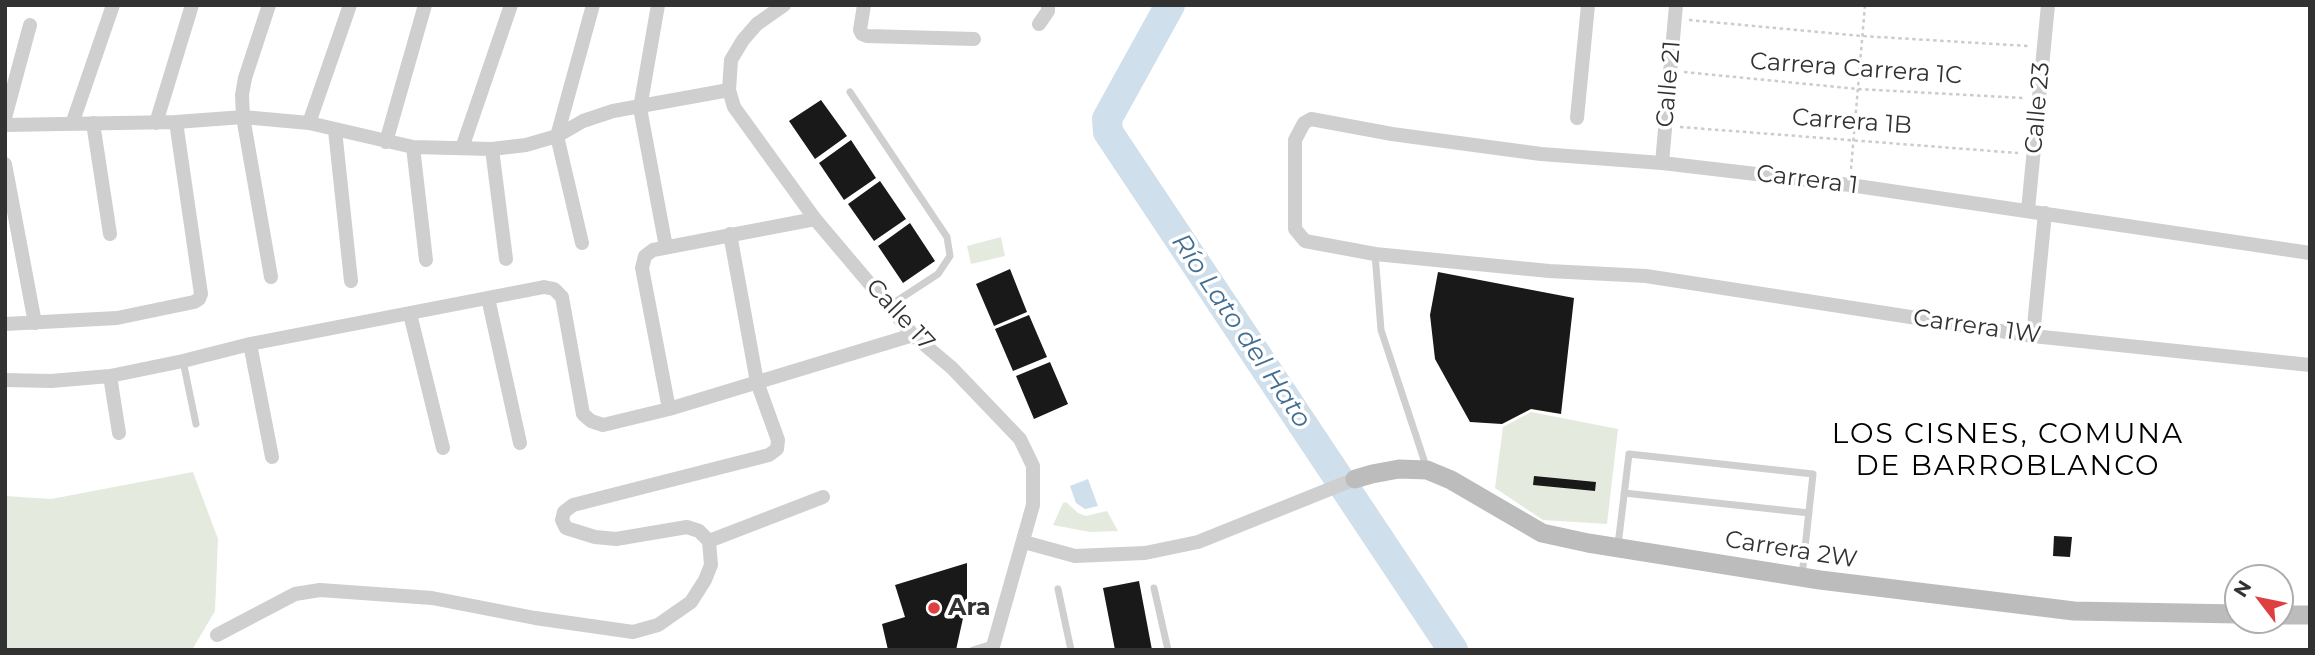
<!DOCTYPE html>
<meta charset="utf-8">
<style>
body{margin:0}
#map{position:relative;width:2315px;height:655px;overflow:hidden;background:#fff;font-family:Montserrat,sans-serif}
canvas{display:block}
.frame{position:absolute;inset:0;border:7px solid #323232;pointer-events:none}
.north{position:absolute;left:2224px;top:564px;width:70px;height:70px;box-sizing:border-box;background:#fff;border:2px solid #adadad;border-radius:50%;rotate:302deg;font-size:19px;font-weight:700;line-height:28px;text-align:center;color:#323232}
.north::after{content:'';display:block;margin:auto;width:24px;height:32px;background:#de3f40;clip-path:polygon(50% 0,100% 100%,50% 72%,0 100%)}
</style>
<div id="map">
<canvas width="2315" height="655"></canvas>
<div class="frame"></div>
<div class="north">N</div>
</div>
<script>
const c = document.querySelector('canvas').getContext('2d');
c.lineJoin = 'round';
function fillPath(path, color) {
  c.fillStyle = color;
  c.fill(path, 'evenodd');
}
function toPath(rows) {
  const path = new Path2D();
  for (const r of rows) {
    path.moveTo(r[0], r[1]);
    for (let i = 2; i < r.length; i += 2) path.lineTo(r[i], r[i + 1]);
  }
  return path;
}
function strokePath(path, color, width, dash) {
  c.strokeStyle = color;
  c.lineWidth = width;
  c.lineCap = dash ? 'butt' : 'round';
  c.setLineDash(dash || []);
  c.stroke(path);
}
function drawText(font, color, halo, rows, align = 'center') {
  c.font = font + ' Montserrat,sans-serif';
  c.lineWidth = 7;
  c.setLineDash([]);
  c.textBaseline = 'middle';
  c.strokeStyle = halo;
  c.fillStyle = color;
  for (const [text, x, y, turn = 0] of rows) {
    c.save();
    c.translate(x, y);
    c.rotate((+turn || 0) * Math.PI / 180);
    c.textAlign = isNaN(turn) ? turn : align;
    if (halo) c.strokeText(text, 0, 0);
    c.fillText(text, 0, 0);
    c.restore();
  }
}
fillPath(toPath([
 [1001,237,1005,256,971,264,967,246],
 [1531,412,1618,429,1607,524,1543,520,1495,488,1503,427],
 [193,472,218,539,215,611,192,650,5,650,5,496,51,499],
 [1066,502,1078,513,1086,516,1107,511,1118,531,1090,532,1053,525,1063,503]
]), '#e4ebde');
fillPath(toPath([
 [1088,479,1098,506,1085,509,1076,503,1070,486]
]), '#cfdfec');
strokePath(toPath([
 [1170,5,1107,119,1108,132,1453,650]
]), '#cfdfec', 30);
fillPath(toPath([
 [821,100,847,136,815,159,789,121],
 [851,140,876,178,844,200,819,163],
 [880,181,906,219,874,241,848,204],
 [910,223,935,261,903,283,878,246],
 [1010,269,1027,312,994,326,976,284],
 [1438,272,1574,298,1561,414,1531,409,1502,424,1470,422,1435,359,1430,315],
 [1029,315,1047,357,1013,371,995,329],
 [1050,362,1068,404,1034,419,1016,376],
 [1534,476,1596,482,1595,491,1533,485],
 [2054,536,2072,537,2070,557,2053,556],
 [967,563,967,600,956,650,888,650,882,624,905,617,895,585],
 [1139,581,1152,650,1115,650,1103,588]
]), '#191919');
strokePath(toPath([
 [1689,20,1862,36,2028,46],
 [1684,72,1858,89,2023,98],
 [1680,127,2018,153],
 [1851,169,1865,5]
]), '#ccc', 2.5, [3.5, 3.5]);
strokePath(toPath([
 [850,92,947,237,950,256,938,274,889,306],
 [1375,254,1381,330,1427,469],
 [183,361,196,424],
 [1624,493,1809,513],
 [1618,545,1629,454,1813,474,1802,576],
 [1154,588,1168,650],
 [1058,589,1071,650],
 [973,650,992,644]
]), '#cfcfcf', 7);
strokePath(toPath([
 [269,5,245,78,242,95,243,117,271,277],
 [658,5,640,108,666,247],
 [784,5,757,24,743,40,731,60,729,90,734,107,815,219,913,335,952,368,1020,439,1033,466,1033,505,992,650],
 [864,5,860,30,862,34,867,36,974,39],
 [1039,24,1048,11,1048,5],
 [5,118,30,25],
 [1577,118,1588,5],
 [93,123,110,234],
 [156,123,192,5],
 [309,123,350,5],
 [72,124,113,5],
 [5,125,176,122,243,117,309,123,413,147,492,149,526,145,557,136,583,121,613,111,729,90],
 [335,130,351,281],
 [386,142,425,5],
 [413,147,426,260],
 [462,148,511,5],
 [492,149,506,259],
 [1662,163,1676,5],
 [5,164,35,323],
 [2028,210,2048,5],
 [582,243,557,136,593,5],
 [2310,253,1850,185,1662,163,1541,154,1392,134,1311,119,1304,123,1295,140,1295,229,1305,241,1375,254,1549,271,1646,276,2033,336,2310,365],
 [488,298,520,443],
 [410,314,443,448],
 [5,324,117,318,194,302,199,299,201,294,176,122],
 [2033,336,2045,213],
 [250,344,272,457],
 [110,376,119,433],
 [5,380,51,381,110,376,183,361,250,344,544,287,554,289,562,297,583,414,591,421,603,425,669,409,913,335],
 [669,409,642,268,645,256,653,250,815,219],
 [709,541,823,497],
 [1024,542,1075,556,1145,553,1198,542,1355,479],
 [217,635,295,594,320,590,432,598,535,618,633,632,658,625,691,602,705,580,711,565,709,541,699,531,687,527,616,539,595,537,566,528,562,520,564,512,573,505,769,455,777,449,778,440,757,382,730,234]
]), '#cfcfcf', 14);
strokePath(toPath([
 [1355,479,1372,474,1399,469,1427,470,1451,480,1542,533,1588,543,1820,580,2074,611,2238,614],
 [2280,615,2310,615]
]), '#bcbcbc', 19);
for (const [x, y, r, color] of [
 [934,608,7,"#de3f40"]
]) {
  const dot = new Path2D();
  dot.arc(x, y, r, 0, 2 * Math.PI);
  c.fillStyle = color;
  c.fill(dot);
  strokePath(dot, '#fff', 2.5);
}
drawText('24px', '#323232', '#fff', [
 ["Carrera Carrera 1C",1856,69,4],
 ["Calle 21",1669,84,-85],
 ["Calle 23",2038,108,-85],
 ["Carrera 1B",1852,122,4],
 ["Carrera 1",1807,180,7],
 ["Calle 17",900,315,47],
 ["Carrera 1W",1977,327,8],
 ["Carrera 2W",1791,550,9]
]);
drawText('bold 24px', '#323232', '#fff', [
 ["Ara",948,608]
], 'left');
drawText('italic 26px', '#426e91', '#fff', [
 ["Río Lato del Hato",1241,331,56]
]);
c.letterSpacing = '2px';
drawText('28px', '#000', '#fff', [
 ["LOS CISNES, COMUNA",2008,435],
 ["DE BARROBLANCO",2008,467]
]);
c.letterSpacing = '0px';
</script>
